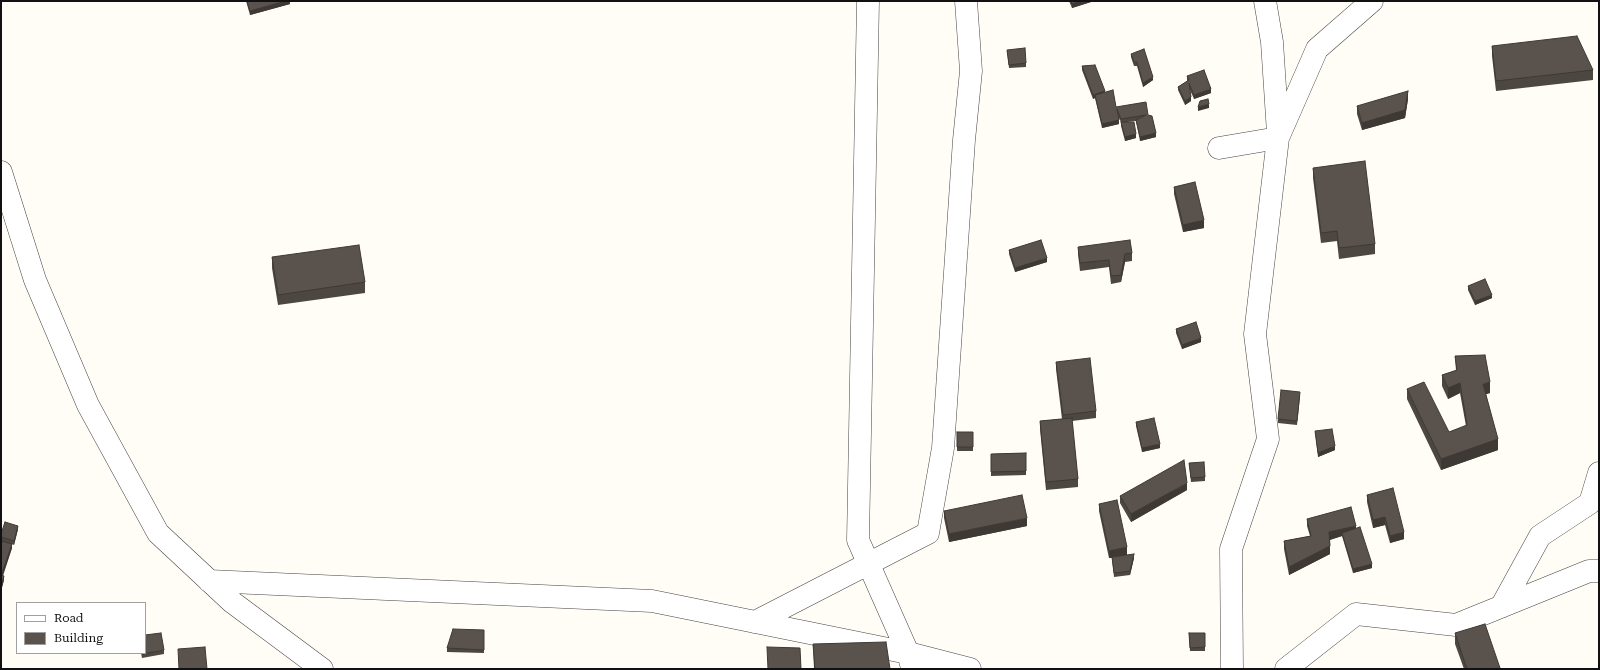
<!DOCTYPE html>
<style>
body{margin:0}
#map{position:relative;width:1600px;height:670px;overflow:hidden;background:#fffdf5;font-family:"Roboto Serif",serif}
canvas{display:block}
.frame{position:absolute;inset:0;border:2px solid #111;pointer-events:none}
.legend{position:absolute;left:16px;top:602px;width:130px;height:52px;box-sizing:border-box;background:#fff;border:1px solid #a0a0a0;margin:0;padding:5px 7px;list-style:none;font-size:12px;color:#111}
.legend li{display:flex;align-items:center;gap:8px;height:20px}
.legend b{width:20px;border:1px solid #a0a0a0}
</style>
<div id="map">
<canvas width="1600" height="670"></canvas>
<div class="frame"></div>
<ul class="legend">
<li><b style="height:5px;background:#fff"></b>Road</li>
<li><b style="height:11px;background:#5a524d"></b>Building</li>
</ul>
</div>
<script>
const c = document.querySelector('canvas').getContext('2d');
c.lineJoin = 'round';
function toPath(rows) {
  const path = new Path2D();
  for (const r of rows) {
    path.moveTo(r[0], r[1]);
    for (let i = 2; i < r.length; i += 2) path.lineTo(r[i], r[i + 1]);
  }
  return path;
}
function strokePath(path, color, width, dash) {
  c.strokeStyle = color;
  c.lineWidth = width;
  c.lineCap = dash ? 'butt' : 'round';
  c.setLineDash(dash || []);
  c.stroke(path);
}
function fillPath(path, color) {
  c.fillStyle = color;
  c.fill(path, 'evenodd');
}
const minor = toPath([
 [868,1,858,540,908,653,911,664],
 [1265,1,1272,42,1278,133],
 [1278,138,1317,49,1372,1],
 [1219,148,1278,138,1255,334,1268,439,1231,549,1232,669],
 [1,172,35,280,88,405,158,533,232,602,322,669],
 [209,581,652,601,908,653,970,669],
 [1501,607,1540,536,1590,503,1599,473],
 [755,622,928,533,943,448,964,140,971,71,966,1],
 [1286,669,1356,614,1456,625,1589,571,1599,571]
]);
strokePath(minor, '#444', 23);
strokePath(minor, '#fff', 22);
fillPath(toPath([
 [246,1,290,1,290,4,250,15],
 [1069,1,1091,1,1091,2,1072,8],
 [1492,46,1593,70,1593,80,1496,91,1492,56],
 [1007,50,1026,63,1026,67,1009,68],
 [1131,54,1153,80,1143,87,1137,66,1134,66,1131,57],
 [1082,66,1105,93,1116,107,1148,115,1156,137,1140,141,1136,121,1127,122,1136,138,1125,141,1121,126,1121,122,1118,116,1119,124,1102,128,1095,98,1093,99,1082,70],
 [1187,76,1211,93,1194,99,1190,90,1191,101,1185,105,1178,90,1178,87,1187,81],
 [1408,99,1405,118,1362,130,1357,114,1357,106],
 [1313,168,1375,244,1375,254,1339,259,1337,241,1321,243,1313,178],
 [1174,187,1204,228,1183,232,1174,194],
 [1078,247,1132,253,1132,261,1125,262,1121,282,1111,284,1109,267,1080,271,1078,254],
 [1009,250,1047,262,1015,272,1009,254],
 [272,257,365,282,365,293,278,305,272,268],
 [1468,286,1492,298,1475,305,1468,290],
 [1176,329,1201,342,1182,349,1176,333],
 [1455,356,1490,393,1486,394,1498,450,1441,470,1407,399,1407,389,1449,432,1466,426,1460,393,1448,399,1442,386,1442,375,1456,371],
 [1056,362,1096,411,1096,418,1072,421,1078,479,1078,487,1046,490,1040,429,1040,421,1062,419,1056,369],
 [1300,396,1297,425,1278,423,1278,419],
 [1136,422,1160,448,1142,452,1136,426],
 [1315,431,1335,450,1318,457],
 [957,432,973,432,973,451,957,451],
 [1026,453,1026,475,991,476,991,454],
 [1189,463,1205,477,1205,481,1191,482],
 [1187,490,1131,522,1120,503,1120,496],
 [1367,495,1404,539,1390,543,1385,525,1373,528,1367,502],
 [1099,504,1127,555,1120,556,1134,558,1130,575,1114,577,1112,558,1109,558,1099,511],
 [944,511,1027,526,949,542,944,518],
 [1307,519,1356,528,1372,568,1353,573,1342,536,1330,540,1330,554,1289,575,1284,549,1284,541,1310,536,1307,526],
 [18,529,14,545,12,544,12,548,3,576,4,580,1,591,1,534],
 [484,630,484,653,447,652,447,648],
 [1189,633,1205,633,1205,651,1190,651],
 [1455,633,1500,669,1464,669,1455,644],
 [813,644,890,669,814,669],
 [164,650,164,654,142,658,141,653]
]), '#4d4742');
fillPath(toPath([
 [286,1,290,1,290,4,250,15,250,11],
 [1081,1,1091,1,1091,2,1072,8,1072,4],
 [1153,77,1153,80,1143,87,1143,83],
 [1211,89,1211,93,1194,99,1194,95],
 [1105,91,1105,95,1095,95,1095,98,1093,99,1093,95],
 [1408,91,1408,99,1405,118,1362,130,1362,123],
 [1191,97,1191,101,1185,105,1185,101],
 [1209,104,1209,108,1198,111,1198,107],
 [1119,120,1119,124,1102,128,1102,124],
 [1156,133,1156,137,1140,141,1140,137],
 [1136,134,1136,138,1125,141,1125,137],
 [1204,220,1204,228,1183,232,1183,225],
 [1125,254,1125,262,1121,282,1121,275],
 [1047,258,1047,262,1015,272,1015,268],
 [1492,295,1492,298,1475,305,1475,301],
 [1201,338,1201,342,1182,349,1182,345],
 [1490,382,1490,393,1483,395,1483,384],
 [1460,383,1460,393,1448,399,1448,388],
 [1498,439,1498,450,1441,470,1441,459],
 [1160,444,1160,448,1142,452,1142,448],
 [1335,446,1335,450,1318,457,1318,453],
 [1187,483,1187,490,1131,522,1131,514],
 [1385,517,1385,525,1373,528,1373,520],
 [1027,518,1027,526,949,542,949,534],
 [18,526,18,529,14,545,14,541],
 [1356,526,1356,533,1342,533,1342,536,1329,540,1329,532],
 [1404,532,1404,539,1390,543,1390,536],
 [12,544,12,548,2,577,2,573],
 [1330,546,1330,554,1289,575,1289,567],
 [1127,547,1127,555,1109,558,1109,551],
 [1134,554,1134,558,1130,575,1130,571],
 [1372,564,1372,568,1353,573,1353,569],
 [4,576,4,580,1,591,1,587]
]), '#3f3936');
const building = toPath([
 [247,1,286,1,250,11,247,1],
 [1071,1,1081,1,1072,4,1071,1],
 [1577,36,1593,70,1496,81,1492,46,1577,36],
 [1025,48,1026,63,1009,65,1007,50,1025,48],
 [1144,49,1153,77,1143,83,1137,62,1134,62,1131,54,1144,49],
 [1095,65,1105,91,1093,95,1082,66,1095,65],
 [1204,70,1211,89,1194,95,1189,83,1191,97,1185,101,1178,87,1189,80,1187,76,1204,70],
 [1113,90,1116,107,1146,102,1148,115,1152,116,1156,133,1140,137,1136,120,1146,115,1121,119,1117,109,1119,120,1102,124,1095,95,1113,90],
 [1408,91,1405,110,1362,123,1357,106,1408,91],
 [1208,99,1209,104,1198,107,1200,101,1208,99],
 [1121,122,1134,122,1136,134,1125,137,1121,122],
 [1365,161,1375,244,1339,248,1337,231,1321,233,1313,168,1365,161],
 [1195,182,1204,220,1183,225,1174,187,1195,182],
 [1041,240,1047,258,1015,268,1009,250,1041,240],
 [1130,240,1132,253,1125,254,1121,275,1111,276,1109,260,1080,263,1078,247,1130,240],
 [359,245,365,282,278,295,272,257,359,245],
 [1485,279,1492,295,1475,301,1468,286,1485,279],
 [1196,322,1201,338,1182,345,1176,329,1196,322],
 [1485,355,1490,382,1483,384,1498,439,1441,459,1407,389,1424,382,1449,432,1467,425,1460,383,1448,388,1442,375,1457,370,1455,356,1485,355],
 [1090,358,1096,411,1063,415,1056,362,1090,358],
 [1281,390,1300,392,1297,421,1278,419,1281,390],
 [1072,418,1078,479,1046,482,1040,421,1072,418],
 [1154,418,1160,444,1142,448,1136,422,1154,418],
 [1332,429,1335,446,1318,453,1315,431,1332,429],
 [957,432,973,432,973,447,957,447,957,432],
 [1026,453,1026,471,991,472,991,454,1026,453],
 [1184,460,1187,483,1131,514,1120,496,1184,460],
 [1204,462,1205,477,1191,478,1189,463,1204,462],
 [1393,488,1404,532,1390,536,1385,517,1373,520,1367,495,1393,488],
 [1022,495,1027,518,949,534,944,511,1022,495],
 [1117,500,1127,547,1109,551,1099,504,1117,500],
 [1351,507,1356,526,1329,532,1330,546,1289,567,1284,541,1311,536,1307,519,1351,507],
 [5,522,18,526,14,541,1,537,1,534,5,522],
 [1360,527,1372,564,1353,569,1342,533,1360,527],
 [1,541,12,544,2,573,1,573,1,541],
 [1134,554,1130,571,1114,573,1112,557,1134,554],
 [1,575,4,576,1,587,1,575],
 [1485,624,1500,668,1496,669,1467,669,1455,633,1485,624],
 [453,629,484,630,484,650,447,648,453,629],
 [161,633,164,650,142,654,142,653,145,653,145,635,161,633],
 [1189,633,1205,633,1205,647,1190,648,1189,633],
 [886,642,890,669,815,669,813,644,886,642],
 [205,647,207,669,179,669,178,649,205,647],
 [767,647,800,648,801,669,768,669,767,647]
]);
fillPath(building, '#5a524d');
strokePath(building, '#3f3936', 1);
</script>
